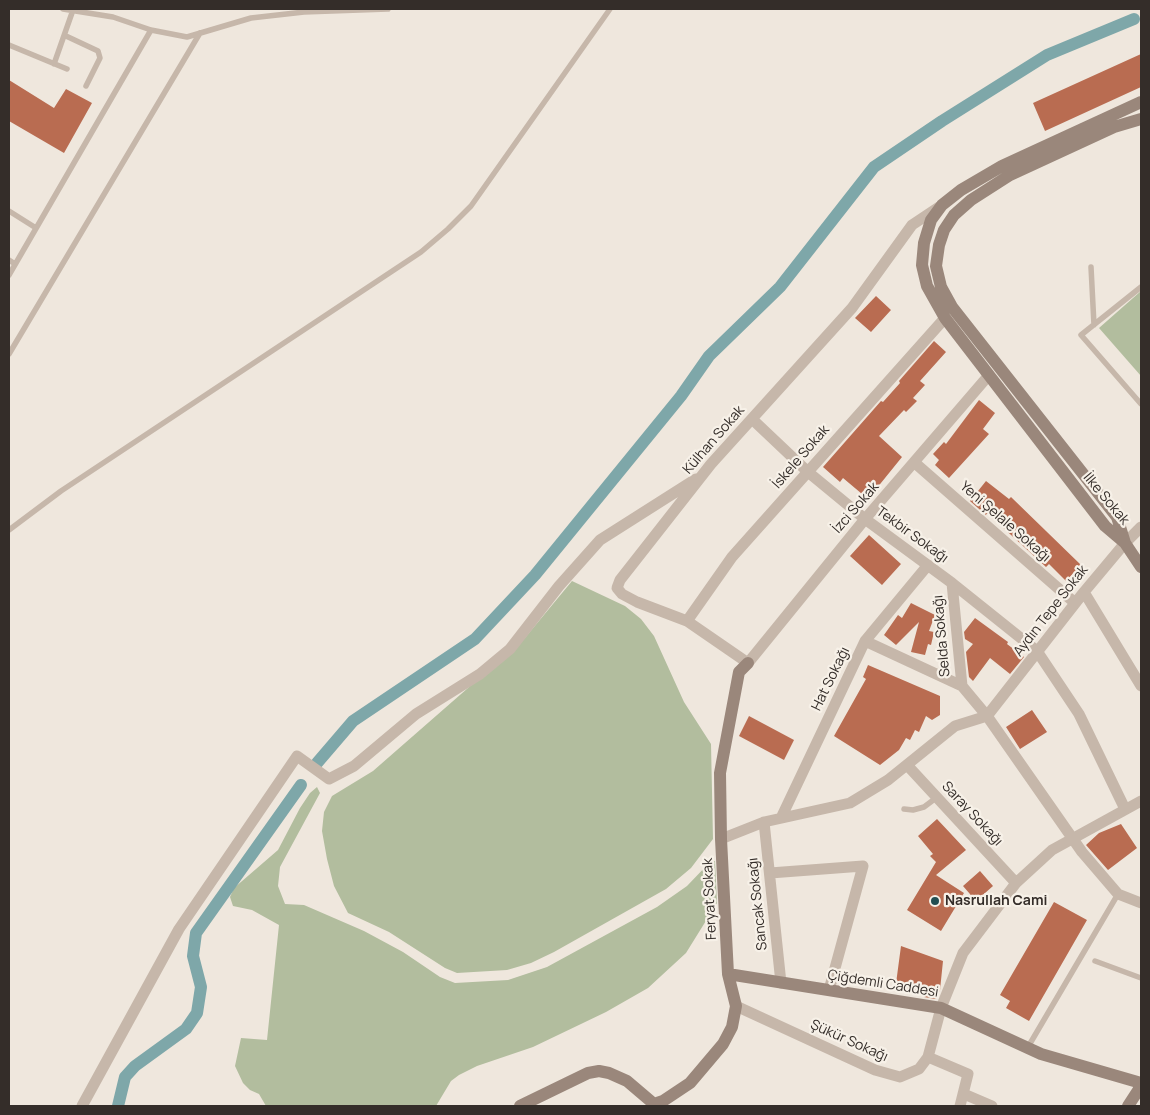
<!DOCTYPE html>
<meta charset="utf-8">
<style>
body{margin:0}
#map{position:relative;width:1150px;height:1115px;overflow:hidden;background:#efe7dd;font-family:Manrope,sans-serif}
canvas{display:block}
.frame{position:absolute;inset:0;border:10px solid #342d29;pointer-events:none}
</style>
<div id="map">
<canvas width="1150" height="1115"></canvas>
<div class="frame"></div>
</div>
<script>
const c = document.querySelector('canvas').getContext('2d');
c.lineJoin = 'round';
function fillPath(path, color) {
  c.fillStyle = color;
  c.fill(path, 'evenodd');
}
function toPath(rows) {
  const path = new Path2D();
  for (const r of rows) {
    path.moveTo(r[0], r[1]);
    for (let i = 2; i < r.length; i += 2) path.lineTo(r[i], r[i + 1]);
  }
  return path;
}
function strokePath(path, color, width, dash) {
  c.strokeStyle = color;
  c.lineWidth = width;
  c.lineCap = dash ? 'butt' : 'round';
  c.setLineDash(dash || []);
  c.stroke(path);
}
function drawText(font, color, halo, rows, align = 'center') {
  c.font = font + ' Manrope,sans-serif';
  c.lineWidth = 4.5;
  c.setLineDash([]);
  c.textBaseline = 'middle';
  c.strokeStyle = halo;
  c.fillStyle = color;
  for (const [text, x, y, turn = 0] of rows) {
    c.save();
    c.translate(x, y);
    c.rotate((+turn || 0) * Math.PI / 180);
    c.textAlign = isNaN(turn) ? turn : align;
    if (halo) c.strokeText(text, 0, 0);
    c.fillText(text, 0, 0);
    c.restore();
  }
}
fillPath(toPath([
 [1141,291,1141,376,1099,328],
 [572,581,625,606,641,619,654,636,684,702,711,744,713,839,691,868,666,889,554,952,531,963,507,970,457,973,445,968,389,932,348,913,334,886,327,859,322,831,324,812,332,796,373,771,524,639],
 [317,787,320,793,280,867,278,886,285,904,304,905,364,931,403,952,440,977,455,983,508,980,547,967,657,907,687,886,709,863,715,861,717,903,686,953,648,988,606,1012,533,1047,477,1066,459,1075,451,1081,436,1106,266,1106,259,1094,250,1090,243,1083,235,1066,241,1038,267,1040,279,925,252,910,233,906,230,897,234,888,278,850,300,808,310,793]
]), '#b2bd9e');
strokePath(toPath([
 [317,763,353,721,475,639,535,575,681,396,709,356,780,287,874,167,942,121,1047,55,1134,19],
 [118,1106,125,1077,135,1066,186,1029,197,1013,201,987,193,956,196,933,301,785]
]), '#7ea7a9', 12);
fillPath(toPath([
 [1141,54,1141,87,1045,131,1033,103],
 [9,80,54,108,66,89,92,103,64,153,9,121],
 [876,296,891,310,871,332,855,318],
 [934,341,946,352,920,381,925,385,913,398,917,401,906,412,904,410,879,436,902,457,868,499,843,478,840,482,823,467,881,401,883,402,900,383,899,381],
 [979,400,995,413,983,429,989,434,949,478,935,465,939,460,933,454,944,442,946,444],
 [986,481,1009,499,1011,497,1081,565,1066,581,1049,564,1046,567,987,513,986,515,970,501],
 [869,535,901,564,882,585,850,556],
 [911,603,935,615,929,631,934,632,931,645,928,644,925,655,911,652,919,622,896,645,884,635,898,615,902,618],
 [975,618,1008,642,1007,644,1024,657,1010,674,990,658,973,681,969,677,966,652,973,644,965,639,964,632],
 [868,665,940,696,940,715,932,720,926,716,919,732,915,730,910,740,906,738,899,750,880,765,834,736,866,679,863,677],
 [1032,710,1047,732,1020,749,1006,727],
 [749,716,794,740,784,760,739,736],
 [937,819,966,850,936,875,964,893,941,931,907,910,936,862,930,856,933,854,918,836],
 [1121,824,1137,848,1108,870,1086,845,1099,833],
 [980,871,993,886,976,901,963,886],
 [1054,902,1087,920,1029,1021,1006,1008,1010,1001,1000,995],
 [901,946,943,961,940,990,936,999,924,997,925,995,895,991]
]), '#b96c51');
strokePath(toPath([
 [63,9,113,17,151,30,187,37,251,18,304,12,388,9],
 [66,36,98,51,100,58,86,86],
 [9,45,67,69],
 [54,64,73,10],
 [9,211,36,228],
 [9,260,15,264],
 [1091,267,1094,325],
 [9,275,151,30],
 [1141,287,1081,335,1141,404],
 [9,354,200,33],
 [9,530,61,491,421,252,448,229,471,206,610,9],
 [904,809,913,810,924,807,936,798],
 [1095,961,1141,978],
 [1028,1047,1118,894]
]), '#c6b7aa', 5.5);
strokePath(toPath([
 [939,207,912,225,852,308,711,464,620,580,617,588,622,594,637,602,687,621,748,663,865,519,989,375],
 [752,419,808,472,865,519,952,583,1037,651,1079,714,1125,809],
 [915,463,1075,603],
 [952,583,962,686],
 [1084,592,1141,686],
 [687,621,732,557,945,318],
 [865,641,962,686,987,716,1082,852,1118,894,1141,903],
 [987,716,1084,592,1125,543,1141,527],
 [907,765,1016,883],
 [781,818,865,641,928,565],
 [764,822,781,983],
 [721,839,764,822,850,803,888,780,955,726,987,716],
 [770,873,863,866,829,990],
 [736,1006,875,1070,900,1077,919,1069,928,1057,941,1008,963,953,1016,883,1052,850,1141,801],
 [928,1057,968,1074,960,1106],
 [964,1094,992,1106],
 [82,1106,179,929,297,756,329,779,354,766,416,714,480,674,510,649,559,586,600,540,696,479]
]), '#c6b7aa', 11);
strokePath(toPath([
 [1141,102,1002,166,961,190,942,205,931,220,924,243,922,265,927,286,945,318,1105,526,1125,543,1141,567],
 [1125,543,1117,517,952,307,941,287,936,266,939,245,944,230,954,215,971,200,1010,175,1114,127,1141,119],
 [728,974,941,1008,1041,1054,1141,1083],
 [520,1106,588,1073,599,1071,609,1073,627,1081,654,1104,663,1101,690,1083,723,1044,732,1027,736,1006,728,974,721,839,720,773,739,672,748,663],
 [1128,1106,1141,1086]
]), '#9a877b', 12);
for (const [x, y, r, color] of [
 [935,901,5,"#224e52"]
]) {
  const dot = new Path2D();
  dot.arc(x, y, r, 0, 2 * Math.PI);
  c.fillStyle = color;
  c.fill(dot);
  strokePath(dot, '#f7f1e8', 2);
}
drawText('14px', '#342d29', '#f7f1e8', [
 ["Külhan Sokak",714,440,-49],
 ["İskele Sokak",801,457,-49],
 ["İlke Sokak",1106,499,50],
 ["İzci Sokak",856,508,-49],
 ["Yeni Şelale Sokağı",1005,522,41],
 ["Tekbir Sokağı",912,535,36],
 ["Aydın Tepe Sokak",1051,611,-52],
 ["Selda Sokağı",942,636,-95],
 ["Hat Sokağı",831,679,-64],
 ["Saray Sokağı",972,814,47],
 ["Feryat Sokak",710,899,-93],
 ["Sancak Sokağı",758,904,-96],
 ["Çiğdemli Caddesi",883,984,9],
 ["Şükür Sokağı",849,1041,24]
]);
drawText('bold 14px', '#342d29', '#f7f1e8', [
 ["Nasrullah Cami",945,901]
], 'left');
</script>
